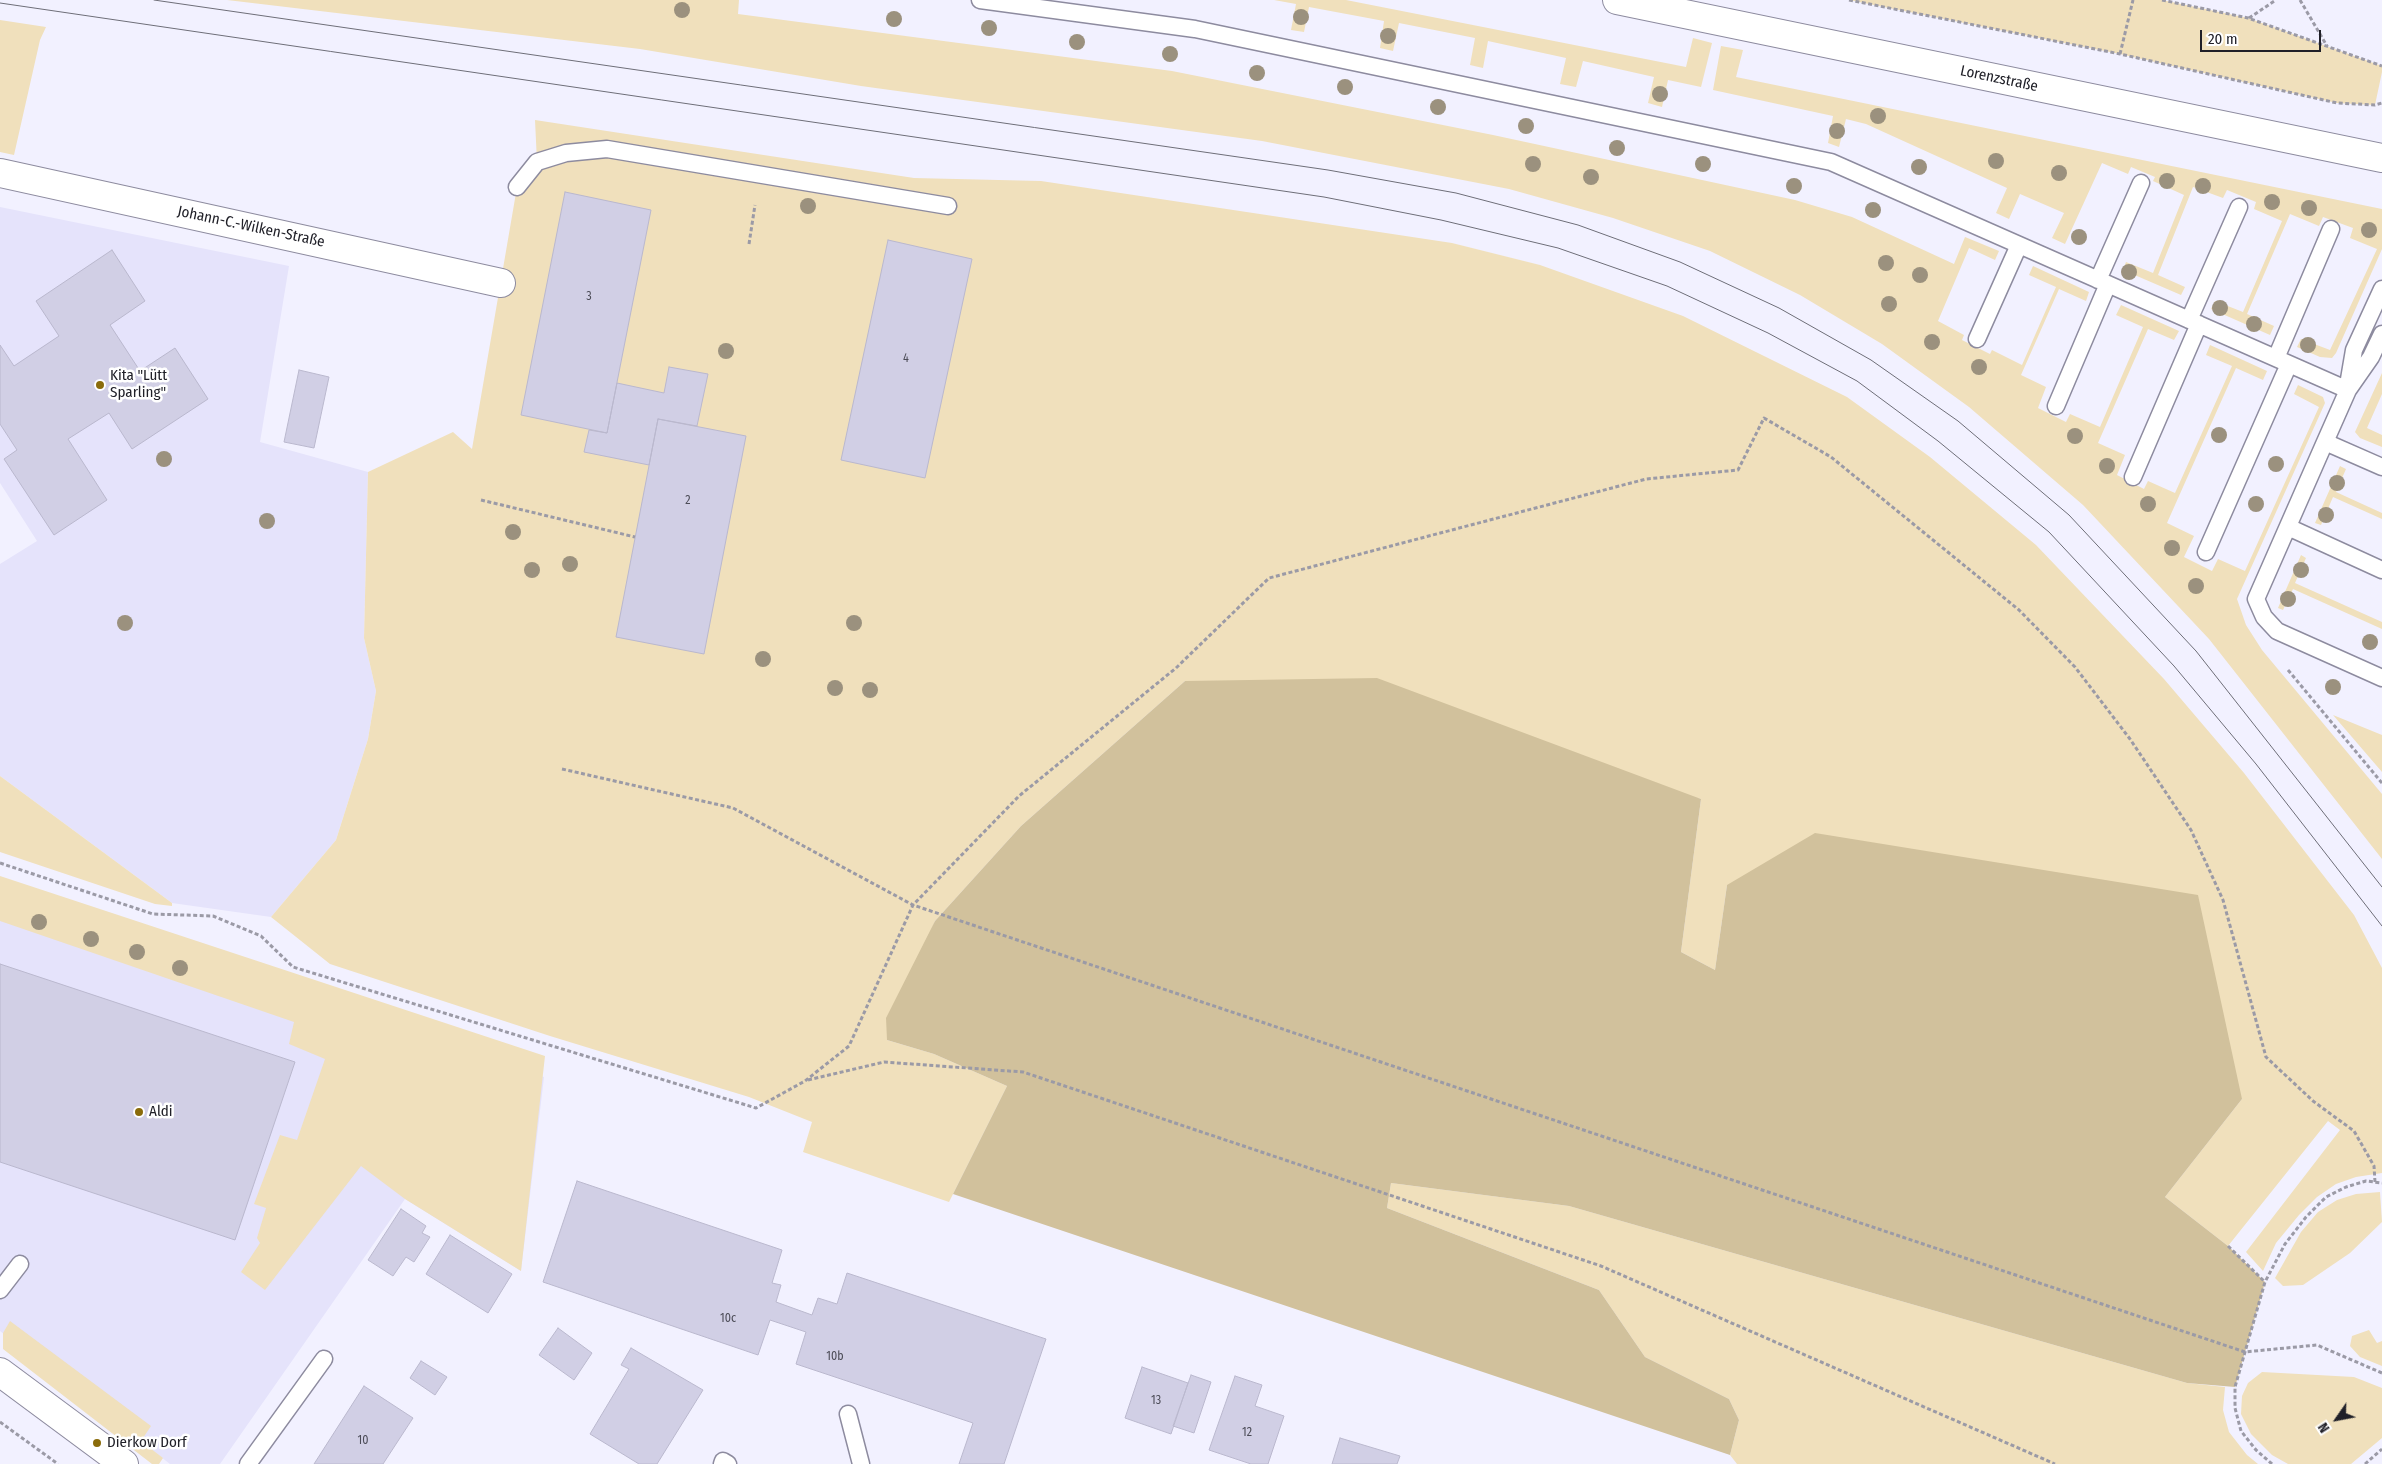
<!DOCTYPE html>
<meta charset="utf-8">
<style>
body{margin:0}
#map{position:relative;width:2382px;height:1464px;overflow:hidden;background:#f2f1ff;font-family:"Fira Sans Condensed",sans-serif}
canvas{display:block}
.north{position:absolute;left:2312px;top:1394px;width:50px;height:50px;-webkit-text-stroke:4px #fff;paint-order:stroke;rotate:237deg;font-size:14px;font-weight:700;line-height:20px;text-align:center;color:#202028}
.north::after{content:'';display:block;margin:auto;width:18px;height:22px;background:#202028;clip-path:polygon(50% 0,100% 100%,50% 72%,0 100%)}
.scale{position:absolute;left:2200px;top:30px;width:121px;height:22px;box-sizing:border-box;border:2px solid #202028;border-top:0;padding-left:6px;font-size:15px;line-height:18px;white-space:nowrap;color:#202028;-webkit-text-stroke:4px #fff;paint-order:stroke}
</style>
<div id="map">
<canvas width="2382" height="1464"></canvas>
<div class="north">N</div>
<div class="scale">20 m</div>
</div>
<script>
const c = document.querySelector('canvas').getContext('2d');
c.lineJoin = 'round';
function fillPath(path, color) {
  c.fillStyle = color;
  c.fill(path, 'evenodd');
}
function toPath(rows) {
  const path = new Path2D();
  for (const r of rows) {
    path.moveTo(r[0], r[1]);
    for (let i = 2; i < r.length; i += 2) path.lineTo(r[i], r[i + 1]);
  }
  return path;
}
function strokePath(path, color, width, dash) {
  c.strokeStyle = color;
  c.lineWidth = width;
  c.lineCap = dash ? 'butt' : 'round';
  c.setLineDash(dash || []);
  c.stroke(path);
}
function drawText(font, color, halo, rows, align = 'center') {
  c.font = font + ' "Fira Sans Condensed",sans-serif';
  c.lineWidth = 5;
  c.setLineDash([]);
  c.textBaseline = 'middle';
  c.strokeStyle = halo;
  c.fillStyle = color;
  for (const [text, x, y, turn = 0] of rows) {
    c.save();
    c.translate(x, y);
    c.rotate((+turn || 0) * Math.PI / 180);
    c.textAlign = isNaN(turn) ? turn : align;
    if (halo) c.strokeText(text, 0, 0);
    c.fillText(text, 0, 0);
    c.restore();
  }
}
fillPath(toPath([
 [0,207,289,266,260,442,368,472,364,638,376,691,368,739,336,840,271,917,172,903,0,776,0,564,37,541,0,483],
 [0,894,544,1077,521,1271,405,1199,220,1464,170,1464,0,1331]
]), '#e5e3fb');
fillPath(toPath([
 [227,0,739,0,738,14,1172,71,1493,135,1795,200,1852,217,1954,264,1965,237,1999,251,1995,260,1969,248,1938,321,1964,335,1962,340,1990,354,1992,350,2022,365,2056,287,2029,275,2033,266,2089,292,2086,301,2059,289,2021,375,2046,387,2038,408,2066,422,2070,414,2100,427,2143,327,2116,315,2121,305,2179,331,2174,340,2148,329,2098,443,2125,455,2117,475,2144,489,2148,481,2175,493,2232,366,2206,355,2210,345,2267,371,2263,380,2236,368,2167,523,2194,536,2184,557,2212,571,2218,559,2245,571,2319,407,2294,394,2298,385,2323,397,2325,403,2237,599,2246,625,2262,650,2382,794,2382,859,2209,639,2083,505,1969,407,1882,344,1800,295,1710,251,1613,218,1509,189,1262,141,861,86,640,49],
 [1274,0,1346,0,1686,67,1693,38,1712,43,1701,87,1668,80,1662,107,1648,103,1654,77,1583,61,1576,87,1560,84,1566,58,1488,41,1483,68,1470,65,1475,38,1399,23,1393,51,1380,48,1384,21,1309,7,1304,32,1291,30,1296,4],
 [1849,0,2162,0,2248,18,2382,66,2382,72,2375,105,2337,103,2120,54],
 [0,20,46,27,40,40,14,155,0,152],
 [1721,46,1743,50,1736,77,2382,209,2382,249,2336,353,2332,358,2320,357,2297,347,2301,339,2330,350,2377,249,2350,238,2353,228,2323,217,2319,226,2290,214,2247,314,2274,326,2270,335,2211,309,2215,301,2243,312,2282,221,2254,209,2256,202,2227,190,2223,198,2193,187,2158,275,2185,287,2181,295,2123,270,2126,262,2153,273,2184,195,2153,181,2155,177,2131,167,2128,174,2102,163,2065,244,2052,238,2064,213,2020,194,2009,219,1996,213,2007,188,1866,124,1846,119,1839,147,1828,143,1833,116,1713,90],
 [535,120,914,178,1041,181,1452,243,1540,265,1683,316,1847,397,1930,457,2036,545,2164,679,2244,773,2354,915,2382,968,2382,1173,2356,1177,2336,1184,2317,1197,2299,1215,2276,1243,2263,1271,2246,1252,2340,1130,2328,1121,2228,1246,2165,1197,2242,1099,1727,885,1715,970,1681,952,1701,799,1185,681,1021,826,935,921,887,1040,934,1054,1007,1086,949,1202,803,1152,812,1122,749,1097,550,1036,330,964,271,917,336,840,368,739,376,691,364,638,368,472,453,432,472,449,517,187,537,162],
 [2382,373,2382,394,2367,428,2382,435,2382,447,2360,438,2355,432],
 [2340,466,2346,469,2336,492,2382,513,2382,519,2333,497,2321,525,2315,523],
 [2301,555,2306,558,2295,583,2382,622,2382,629,2293,589,2283,610,2278,608],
 [2333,715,2382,735,2382,772],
 [0,776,172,903,172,906,155,904,0,852],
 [0,876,545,1056,521,1271,405,1199,361,1166,265,1290,241,1272,260,1243,257,1238,266,1208,254,1204,280,1135,297,1140,325,1059,289,1044,294,1022,0,921],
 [1391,1183,1569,1206,2187,1383,2225,1387,2223,1410,2229,1432,2247,1455,2258,1464,1737,1464,1730,1455,1739,1420,1729,1399,1645,1357,1599,1290,1387,1208],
 [2380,1192,2382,1222,2350,1253,2303,1285,2283,1286,2275,1278,2301,1232,2318,1212,2337,1200,2356,1194],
 [10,1321,151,1426,141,1441,163,1458,159,1464,152,1464,3,1349,3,1333],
 [2369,1330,2377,1343,2382,1341,2382,1366,2360,1357,2350,1346,2352,1336],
 [2262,1372,2354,1377,2382,1388,2382,1438,2351,1464,2288,1464,2272,1455,2251,1434,2241,1414,2242,1396,2248,1383]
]), '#f0e0bc');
fillPath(toPath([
 [1377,678,1701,799,1681,952,1715,970,1727,885,1815,833,2198,895,2242,1099,2165,1197,2228,1246,2265,1282,2235,1387,2187,1383,1569,1206,1391,1183,1387,1208,1599,1290,1645,1357,1729,1399,1739,1420,1730,1455,953,1194,1007,1086,934,1054,887,1040,886,1018,935,921,1021,826,1185,681]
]), '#d1c19c');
const building = toPath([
 [565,192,651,210,607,433,521,415,565,192],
 [888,240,972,259,925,478,841,460,888,240],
 [112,250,145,301,110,325,140,371,175,348,208,399,132,449,109,413,68,439,107,500,54,535,4,459,17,450,0,424,0,345,14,366,59,336,36,301,112,250],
 [669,367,708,374,697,426,658,419,649,465,584,452,589,430,607,433,617,383,664,393,669,367],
 [299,370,329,377,314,448,284,442,299,370],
 [658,419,746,436,704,654,616,637,658,419],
 [0,964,295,1062,235,1240,0,1162,0,964],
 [577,1181,782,1250,772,1283,781,1285,776,1302,812,1315,818,1298,837,1304,847,1273,1046,1339,1004,1464,959,1464,973,1423,796,1364,806,1332,770,1320,758,1355,543,1282,577,1181],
 [401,1209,426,1226,422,1233,430,1237,414,1262,406,1257,393,1276,368,1260,401,1209],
 [450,1235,512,1274,488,1313,426,1274,450,1235],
 [558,1328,592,1353,574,1380,539,1355,558,1328],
 [631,1348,703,1390,657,1464,639,1464,590,1434,629,1369,621,1365,631,1348],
 [421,1361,447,1377,435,1395,410,1378,421,1361],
 [1142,1367,1188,1383,1171,1434,1125,1418,1142,1367],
 [1191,1375,1211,1382,1194,1433,1173,1426,1191,1375],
 [1235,1376,1262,1385,1255,1406,1284,1416,1268,1464,1251,1464,1209,1450,1235,1376],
 [364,1386,413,1418,383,1464,314,1464,364,1386],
 [1340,1438,1400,1456,1397,1464,1332,1464,1340,1438]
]);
fillPath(building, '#d1cfe5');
strokePath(building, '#bab8ce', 1);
const service = toPath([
 [980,0,1195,29,1831,162,2348,390],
 [517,187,537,162,566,153,607,149,948,206],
 [2098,280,2141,183],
 [2189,320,2239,207],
 [2382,334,2371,357,2348,390,2325,442,2382,467],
 [1977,339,2019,245],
 [2276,358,2331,229],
 [2348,385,2354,350,2382,289],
 [2056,406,2108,284],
 [2325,442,2256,599,2264,617,2277,631,2382,678],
 [2133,477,2199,324],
 [2288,527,2382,570],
 [2206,552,2289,364],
 [0,1290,20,1264],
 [848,1414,861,1464],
 [248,1464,324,1359],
 [722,1464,723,1461,728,1464]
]);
const minor = toPath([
 [0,173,501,283]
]);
const tertiary = toPath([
 [1617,0,2382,158],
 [0,1372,124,1464]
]);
strokePath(service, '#8d8b9f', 19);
strokePath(minor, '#8d8b9f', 30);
strokePath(tertiary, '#8d8b9f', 30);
strokePath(toPath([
 [1849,0,2120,54,2337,103,2375,105,2382,103],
 [2162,0,2248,18,2382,66],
 [2300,0,2327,46],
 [2249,18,2276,0],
 [2120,54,2133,0],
 [749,244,755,205],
 [481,500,635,537],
 [2288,670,2382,783],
 [562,769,733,808,913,905,2245,1352,2317,1345,2382,1373],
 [0,863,153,914,213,916,261,936,293,967,756,1108,805,1081,849,1046,913,905,1019,796,1176,668,1269,578,1646,479,1738,470,1764,418,1831,457,2019,610,2075,667,2130,739,2191,830,2223,900,2266,1057,2313,1101,2354,1131,2374,1166,2375,1182],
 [808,1080,884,1062,1023,1072,1601,1266,2055,1464],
 [2228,1246,2265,1282],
 [0,1422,58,1464],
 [2272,1464,2256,1450,2241,1431,2235,1408,2235,1387,2265,1282,2285,1244,2306,1217,2326,1197,2346,1187,2366,1181,2382,1183],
 [2365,1464,2382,1449]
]), '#9b9aa6', 3, [4, 2.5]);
strokePath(service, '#fff', 16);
strokePath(minor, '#fff', 28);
strokePath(tertiary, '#fff', 28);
strokePath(toPath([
 [154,0,1328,170,1456,193,1578,225,1680,262,1779,308,1871,360,1958,421,2069,515,2196,651,2382,887],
 [0,3,1324,197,1441,220,1558,248,1667,286,1768,333,1857,381,1938,441,2049,532,2174,666,2256,764,2382,926]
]), '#6e6e78', 1);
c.fillStyle = '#9b917e';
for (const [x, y] of [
 [682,10],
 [1301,17],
 [894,19],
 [989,28],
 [1388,36],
 [1077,42],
 [1170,54],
 [1257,73],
 [1345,87],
 [1660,94],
 [1438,107],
 [1878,116],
 [1526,126],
 [1837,131],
 [1617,148],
 [1996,161],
 [1533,164],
 [1703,164],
 [1919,167],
 [2059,173],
 [1591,177],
 [2167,181],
 [1794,186],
 [2203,186],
 [2272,202],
 [808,206],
 [2309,208],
 [1873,210],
 [2369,230],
 [2079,237],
 [1886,263],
 [2129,272],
 [1920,275],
 [1889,304],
 [2220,308],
 [2254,324],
 [1932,342],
 [2308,345],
 [726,351],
 [1979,367],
 [2219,435],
 [2075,436],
 [164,459],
 [2276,464],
 [2107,466],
 [2337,483],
 [2148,504],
 [2256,504],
 [2326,515],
 [267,521],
 [513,532],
 [2172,548],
 [570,564],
 [532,570],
 [2301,570],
 [2196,586],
 [2288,599],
 [125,623],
 [854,623],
 [2370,642],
 [763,659],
 [2333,687],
 [835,688],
 [870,690],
 [39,922],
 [91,939],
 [137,952],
 [180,968]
]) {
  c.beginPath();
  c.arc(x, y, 8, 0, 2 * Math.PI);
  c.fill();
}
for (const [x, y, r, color] of [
 [100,385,5,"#8a6b0a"],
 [139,1112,5,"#8a6b0a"],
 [97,1443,5,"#8a6b0a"]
]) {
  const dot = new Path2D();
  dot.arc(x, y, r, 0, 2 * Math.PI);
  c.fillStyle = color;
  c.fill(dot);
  strokePath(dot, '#fff', 2);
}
drawText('12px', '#4c4c57', null, [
 ["3",589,297],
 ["4",906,359],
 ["2",688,501],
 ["10c",728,1319],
 ["10b",835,1357],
 ["13",1156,1401],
 ["12",1247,1433],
 ["10",363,1441]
]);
drawText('15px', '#202028', '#fff', [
 ["Lorenzstraße",1999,79,12],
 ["Johann-C.-Wilken-Straße",251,227,12]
]);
drawText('15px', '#202028', '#fff', [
 ["Kita \"Lütt",110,376],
 ["Sparling\"",110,393],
 ["Aldi",149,1112],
 ["Dierkow Dorf",107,1443]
], 'left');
</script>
